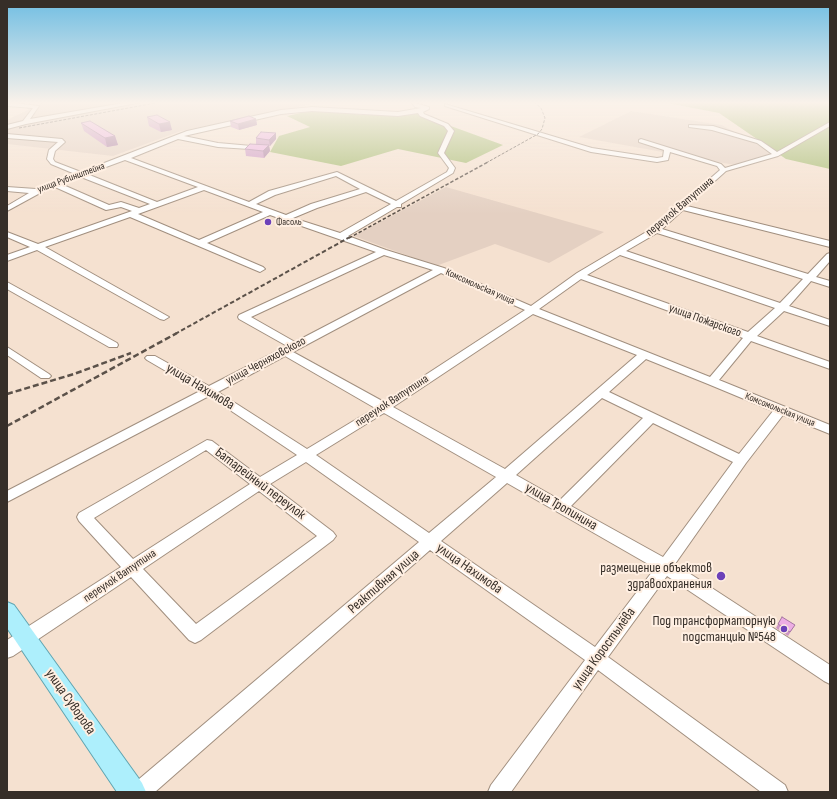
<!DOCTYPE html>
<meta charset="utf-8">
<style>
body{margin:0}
#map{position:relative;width:837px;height:799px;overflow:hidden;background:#f5e1d0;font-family:"Sofia Sans Condensed",sans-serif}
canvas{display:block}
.frame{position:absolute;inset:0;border:8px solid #362e28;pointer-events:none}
</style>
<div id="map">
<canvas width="837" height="799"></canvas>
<div class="frame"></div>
</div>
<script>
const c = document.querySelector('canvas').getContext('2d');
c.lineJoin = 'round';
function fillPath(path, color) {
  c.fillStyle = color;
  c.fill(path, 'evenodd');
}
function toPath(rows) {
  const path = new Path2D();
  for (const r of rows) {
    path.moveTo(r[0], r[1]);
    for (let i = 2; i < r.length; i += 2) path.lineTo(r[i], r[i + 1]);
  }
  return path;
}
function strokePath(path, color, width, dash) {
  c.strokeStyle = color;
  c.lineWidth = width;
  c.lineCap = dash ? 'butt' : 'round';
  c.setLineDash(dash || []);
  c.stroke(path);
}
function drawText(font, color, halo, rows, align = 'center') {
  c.font = font + ' "Sofia Sans Condensed",sans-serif';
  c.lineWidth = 4;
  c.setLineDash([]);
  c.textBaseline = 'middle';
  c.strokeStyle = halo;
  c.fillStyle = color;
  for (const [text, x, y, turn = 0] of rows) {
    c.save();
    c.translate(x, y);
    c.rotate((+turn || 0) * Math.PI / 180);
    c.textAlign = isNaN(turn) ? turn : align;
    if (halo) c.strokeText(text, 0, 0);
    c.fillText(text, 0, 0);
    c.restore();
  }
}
fillPath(toPath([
 [44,102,323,102,181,131,113,156,7,144,7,120],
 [631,111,722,125,773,153,735,165,579,137],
 [446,187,604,232,549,263,495,244,436,266,354,236]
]), '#e4d0c2');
fillPath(toPath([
 [662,102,830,102,830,169,786,159,719,113],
 [314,110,365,115,421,113,448,125,503,145,466,163,398,149,341,166,270,152,279,136,310,127,287,116]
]), '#a5ba6f');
const minor = toPath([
 [7,102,39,106,30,119,129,102,142,102,26,124,7,129,7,125,23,121,33,108,7,106,7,102],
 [411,102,429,107,429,109,423,112,424,114,448,124,454,131,444,153,455,168,453,173,401,204,401,207,397,207,348,236,386,250,444,268,531,306,577,273,653,228,720,170,717,166,670,152,668,160,657,162,591,152,445,106,445,104,592,148,657,158,663,157,664,150,639,142,639,140,641,139,721,164,725,168,772,154,757,143,712,130,689,127,689,125,713,126,761,141,777,152,830,122,830,126,778,156,726,171,687,206,830,241,830,247,683,210,662,229,808,274,827,254,830,253,830,261,816,277,830,281,830,287,811,281,789,306,830,320,830,326,784,311,757,336,830,362,830,369,751,341,719,380,830,425,830,434,783,415,746,463,675,564,830,665,830,684,824,681,667,576,608,657,785,785,788,792,761,792,598,670,511,792,488,792,491,785,585,660,430,550,155,792,129,792,132,785,419,542,306,462,270,484,333,532,336,536,333,540,201,640,195,643,189,640,131,577,13,656,7,658,7,640,121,567,79,521,77,517,79,513,207,440,212,441,260,477,297,455,209,396,7,502,7,491,200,391,147,360,145,358,147,356,155,356,209,386,287,346,239,319,238,317,239,315,376,252,270,215,207,243,263,267,265,269,260,272,130,217,45,247,169,317,164,320,160,319,37,250,7,261,7,255,30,247,7,237,7,232,38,244,132,211,121,207,106,210,55,187,40,193,7,211,7,206,29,193,7,191,7,187,36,189,75,174,51,164,47,159,49,150,58,142,7,138,7,134,62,139,65,142,55,151,53,159,55,162,81,172,187,131,281,110,312,107,398,112,421,108,415,107,411,102],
 [312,111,398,116,418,113,420,116,444,126,448,131,438,153,449,168,447,172,396,201,337,172,269,191,249,202,131,158,178,139,218,147,265,150,265,148,263,147,218,143,184,136,281,114,312,111],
 [125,160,198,187,157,202,87,174,125,160],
 [336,176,360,189,311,204,286,215,256,204,275,195,336,176],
 [81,177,150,204,139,208,121,202,109,205,61,184,81,177],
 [204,190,263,212,199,240,138,214,204,190],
 [366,192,391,204,340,233,293,218,317,208,366,192],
 [657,233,803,279,780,303,626,251,657,233],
 [384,255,433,270,295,342,251,317,384,255],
 [620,255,775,308,748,332,587,275,620,255],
 [441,273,525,310,384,402,293,352,441,273],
 [581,279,743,338,710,377,539,309,581,279],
 [533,314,637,355,505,469,393,407,533,314],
 [285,356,375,408,307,449,218,392,285,356],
 [646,359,708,384,773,411,739,454,609,392,646,359],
 [602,398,643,418,560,500,516,475,602,398],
 [384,413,496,477,429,533,316,455,384,413],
 [653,423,733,462,663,557,571,506,653,423],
 [206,450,250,484,133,559,94,518,206,450],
 [507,483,655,568,595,647,441,541,507,483],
 [259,491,317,536,196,624,143,569,259,491],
 [7,282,117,343,118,345,117,347,109,347,7,289,7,282],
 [7,347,49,374,51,376,49,378,41,378,7,355,7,347]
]);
const major = toPath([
 [7,602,14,605,142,783,146,792,117,792,7,628,7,602]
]);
strokePath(minor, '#a18f7f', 2);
strokePath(major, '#60a4b0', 2);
fillPath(minor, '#fff');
fillPath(major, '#adeffc');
strokePath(toPath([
 [19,128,161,102],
 [486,163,538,134,542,129,545,118,541,108,534,102]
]), '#5b5149', 1, [3, 1.5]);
strokePath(toPath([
 [349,238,488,162]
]), '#5b5149', 1.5, [3.5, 2]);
strokePath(toPath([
 [175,334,350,237]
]), '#5b5149', 2, [4.5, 2.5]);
strokePath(toPath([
 [7,394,74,374,131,353],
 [7,426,177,333]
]), '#5b5149', 2.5, [6, 3]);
fillPath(toPath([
 [147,117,172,130,161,132,149,126],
 [256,119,257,125,239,130,231,127,230,121],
 [81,123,115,136,118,145,107,147,84,131],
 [276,133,276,139,270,146,269,146,270,151,264,158,246,156,245,149,256,144,256,138],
 [782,617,795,625,788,636,776,628]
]), '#cc95c4');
fillPath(toPath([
 [256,119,257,125,239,130,238,124],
 [170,122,172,130,161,132,159,124],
 [276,133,276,139,270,146,269,140],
 [115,136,118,145,107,147,105,138],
 [269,145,270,151,264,158,263,151]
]), '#a679a0');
const building = toPath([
 [157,115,170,122,159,124,147,117,157,115],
 [249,116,256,119,238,124,230,121,249,116],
 [90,121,115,136,105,138,81,123,90,121],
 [261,132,276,133,269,140,256,138,261,132],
 [250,144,269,145,263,151,245,149,250,144],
 [782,617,795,625,790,632,778,624,782,617]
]);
fillPath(building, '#edade4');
strokePath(building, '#a679a0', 1);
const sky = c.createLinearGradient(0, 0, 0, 214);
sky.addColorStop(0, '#71bee3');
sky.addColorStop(0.48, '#faf2ea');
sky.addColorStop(1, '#faf2ea00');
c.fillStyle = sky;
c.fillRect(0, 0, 837, 214);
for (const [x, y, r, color] of [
 [268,222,4,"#6c41b9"],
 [721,576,5,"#6c41b9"],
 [784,629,4,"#6c41b9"]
]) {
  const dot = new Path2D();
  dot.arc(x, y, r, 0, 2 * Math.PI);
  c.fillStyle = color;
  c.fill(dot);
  strokePath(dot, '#ffefe2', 1.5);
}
drawText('10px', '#362e28', '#ffefe2', [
 ["улица Рубинштейна",71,178,-20],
 ["Комсомольская улица",480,287,24],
 ["Комсомольская улица",780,410,22]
]);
drawText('10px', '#362e28', '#ffefe2', [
 ["Фасоль",276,222]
], 'left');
drawText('12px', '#362e28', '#ffefe2', [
 ["переулок Ватутина",680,207,-40],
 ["улица Пожарского",705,321,20],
 ["улица Черняховского",266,361,-28],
 ["переулок Ватутина",392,401,-33],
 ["переулок Ватутина",120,576,-34]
]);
drawText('14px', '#362e28', '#ffefe2', [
 ["улица Нахимова",200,387,31],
 ["Батарейный переулок",260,484,37],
 ["улица Тропинина",561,507,30],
 ["улица Нахимова",469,569,35],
 ["Реактивная улица",384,582,-41],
 ["улица Коростылёва",604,649,-54],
 ["улица Суворова",70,702,55]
]);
drawText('14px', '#362e28', '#ffefe2', [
 ["размещение объектов",712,568],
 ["здравоохранения",712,584],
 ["Под трансформаторную",776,621],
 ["подстанцию №548",776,637]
], 'right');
</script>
